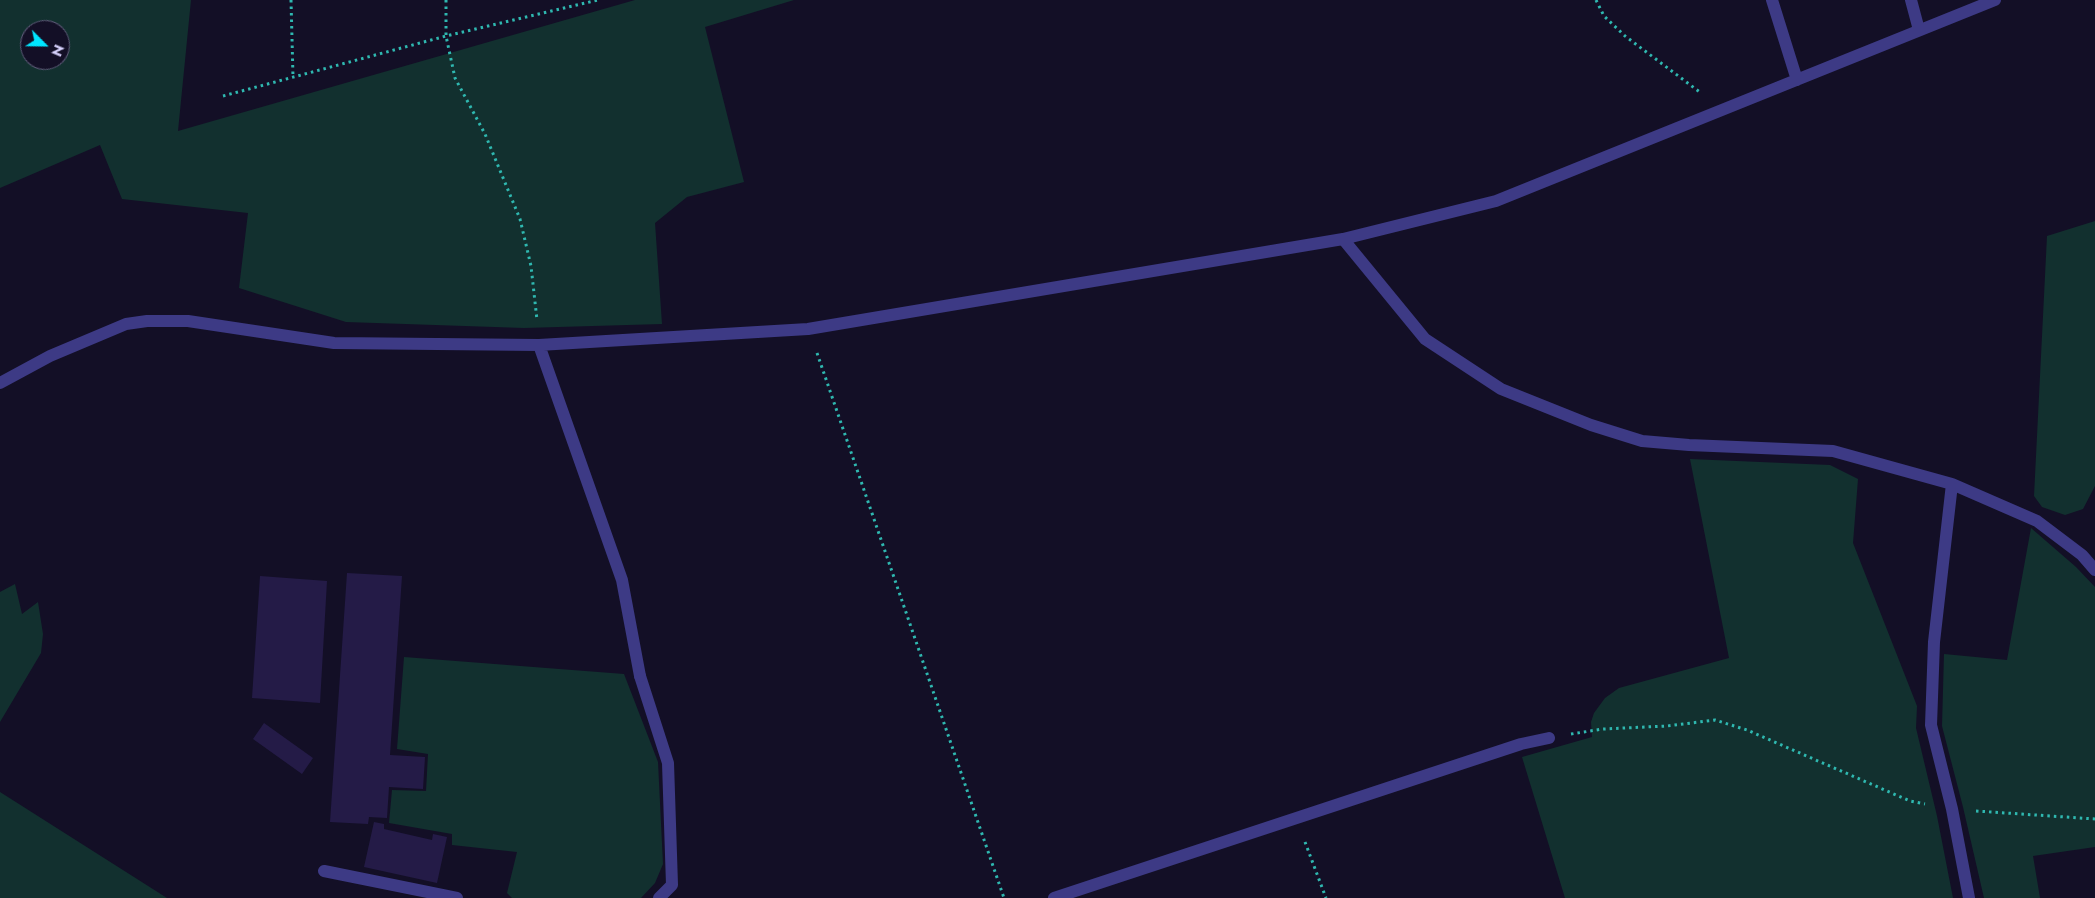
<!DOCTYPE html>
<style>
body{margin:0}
#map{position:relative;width:2095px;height:898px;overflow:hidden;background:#130f26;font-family:Jost,sans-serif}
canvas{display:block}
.north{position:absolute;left:20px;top:20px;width:50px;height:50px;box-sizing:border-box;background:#130f26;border:1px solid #625e7d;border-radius:50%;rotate:113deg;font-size:14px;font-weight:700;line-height:20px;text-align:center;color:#d9d4ff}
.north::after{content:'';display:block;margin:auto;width:18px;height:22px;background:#00e5ff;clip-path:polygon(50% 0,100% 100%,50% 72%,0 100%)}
</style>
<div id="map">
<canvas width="2095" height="898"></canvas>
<div class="north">N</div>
</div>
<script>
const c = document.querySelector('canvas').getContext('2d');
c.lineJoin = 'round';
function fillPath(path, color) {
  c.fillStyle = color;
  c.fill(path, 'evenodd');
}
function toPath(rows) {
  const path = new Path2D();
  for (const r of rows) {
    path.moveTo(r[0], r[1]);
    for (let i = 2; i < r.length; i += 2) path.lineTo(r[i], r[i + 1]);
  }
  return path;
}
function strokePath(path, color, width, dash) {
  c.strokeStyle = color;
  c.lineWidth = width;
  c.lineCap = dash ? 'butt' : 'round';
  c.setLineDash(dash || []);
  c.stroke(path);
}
fillPath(toPath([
 [0,0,191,0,178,131,635,0,794,0,705,27,744,182,687,197,655,223,662,324,524,328,346,322,239,288,248,213,122,199,100,145,0,188],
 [30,30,60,30,60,60,30,60],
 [2095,221,2095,486,2083,509,2065,515,2042,507,2034,496,2047,236],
 [1690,459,1830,465,1858,479,1853,543,1917,706,1916,728,1937,816,1953,898,1565,898,1522,757,1592,737,1591,722,1594,713,1605,698,1619,688,1729,658],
 [2031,528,2076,567,2095,587,2095,847,2033,856,2040,898,1984,898,1963,807,1942,726,1944,654,2007,660],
 [15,584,22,614,38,602,43,634,41,653,0,722,0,592],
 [404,657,624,674,658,762,663,864,655,883,641,898,512,898,507,893,517,852,452,845,452,834,389,823,392,790,426,791,428,754,397,749],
 [0,792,167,898,0,898]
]), '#12302f');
fillPath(toPath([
 [347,573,402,576,390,755,425,757,423,789,389,787,387,818,369,817,368,824,330,822],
 [260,576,327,581,320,703,252,698],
 [264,723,313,758,302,774,253,739],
 [374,822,384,824,384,829,432,840,433,834,447,837,437,883,364,867]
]), '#241b47');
strokePath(toPath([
 [291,0,293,77],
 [446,0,446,36,455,78,485,134,520,219,531,266,537,320],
 [1596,0,1604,16,1625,36,1701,93],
 [223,96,446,36,598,0],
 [817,353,1004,898],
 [1571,734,1603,729,1667,726,1715,720,1747,730,1910,801,1925,804],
 [1976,811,2095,819],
 [1305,842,1326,898]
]), '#2fb8b0', 3, [2.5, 4]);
strokePath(toPath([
 [640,676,668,763,672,885,659,898],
 [324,871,457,898]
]), '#3d3a85', 12);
strokePath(toPath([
 [1772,0,1797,80],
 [1911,0,1919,30],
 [1343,239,1425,339,1501,389,1591,425,1642,441,1689,445,1833,451,1952,484,2037,521,2082,555,2095,570],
 [539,345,622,580,640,676],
 [0,383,50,356,126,324,147,321,188,321,334,343,539,345,808,329,1343,239,1496,201,1995,0],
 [1952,484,1934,642,1931,725,1952,809,1969,898],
 [1054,898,1521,744,1549,738]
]), '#3d3a85', 12);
</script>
